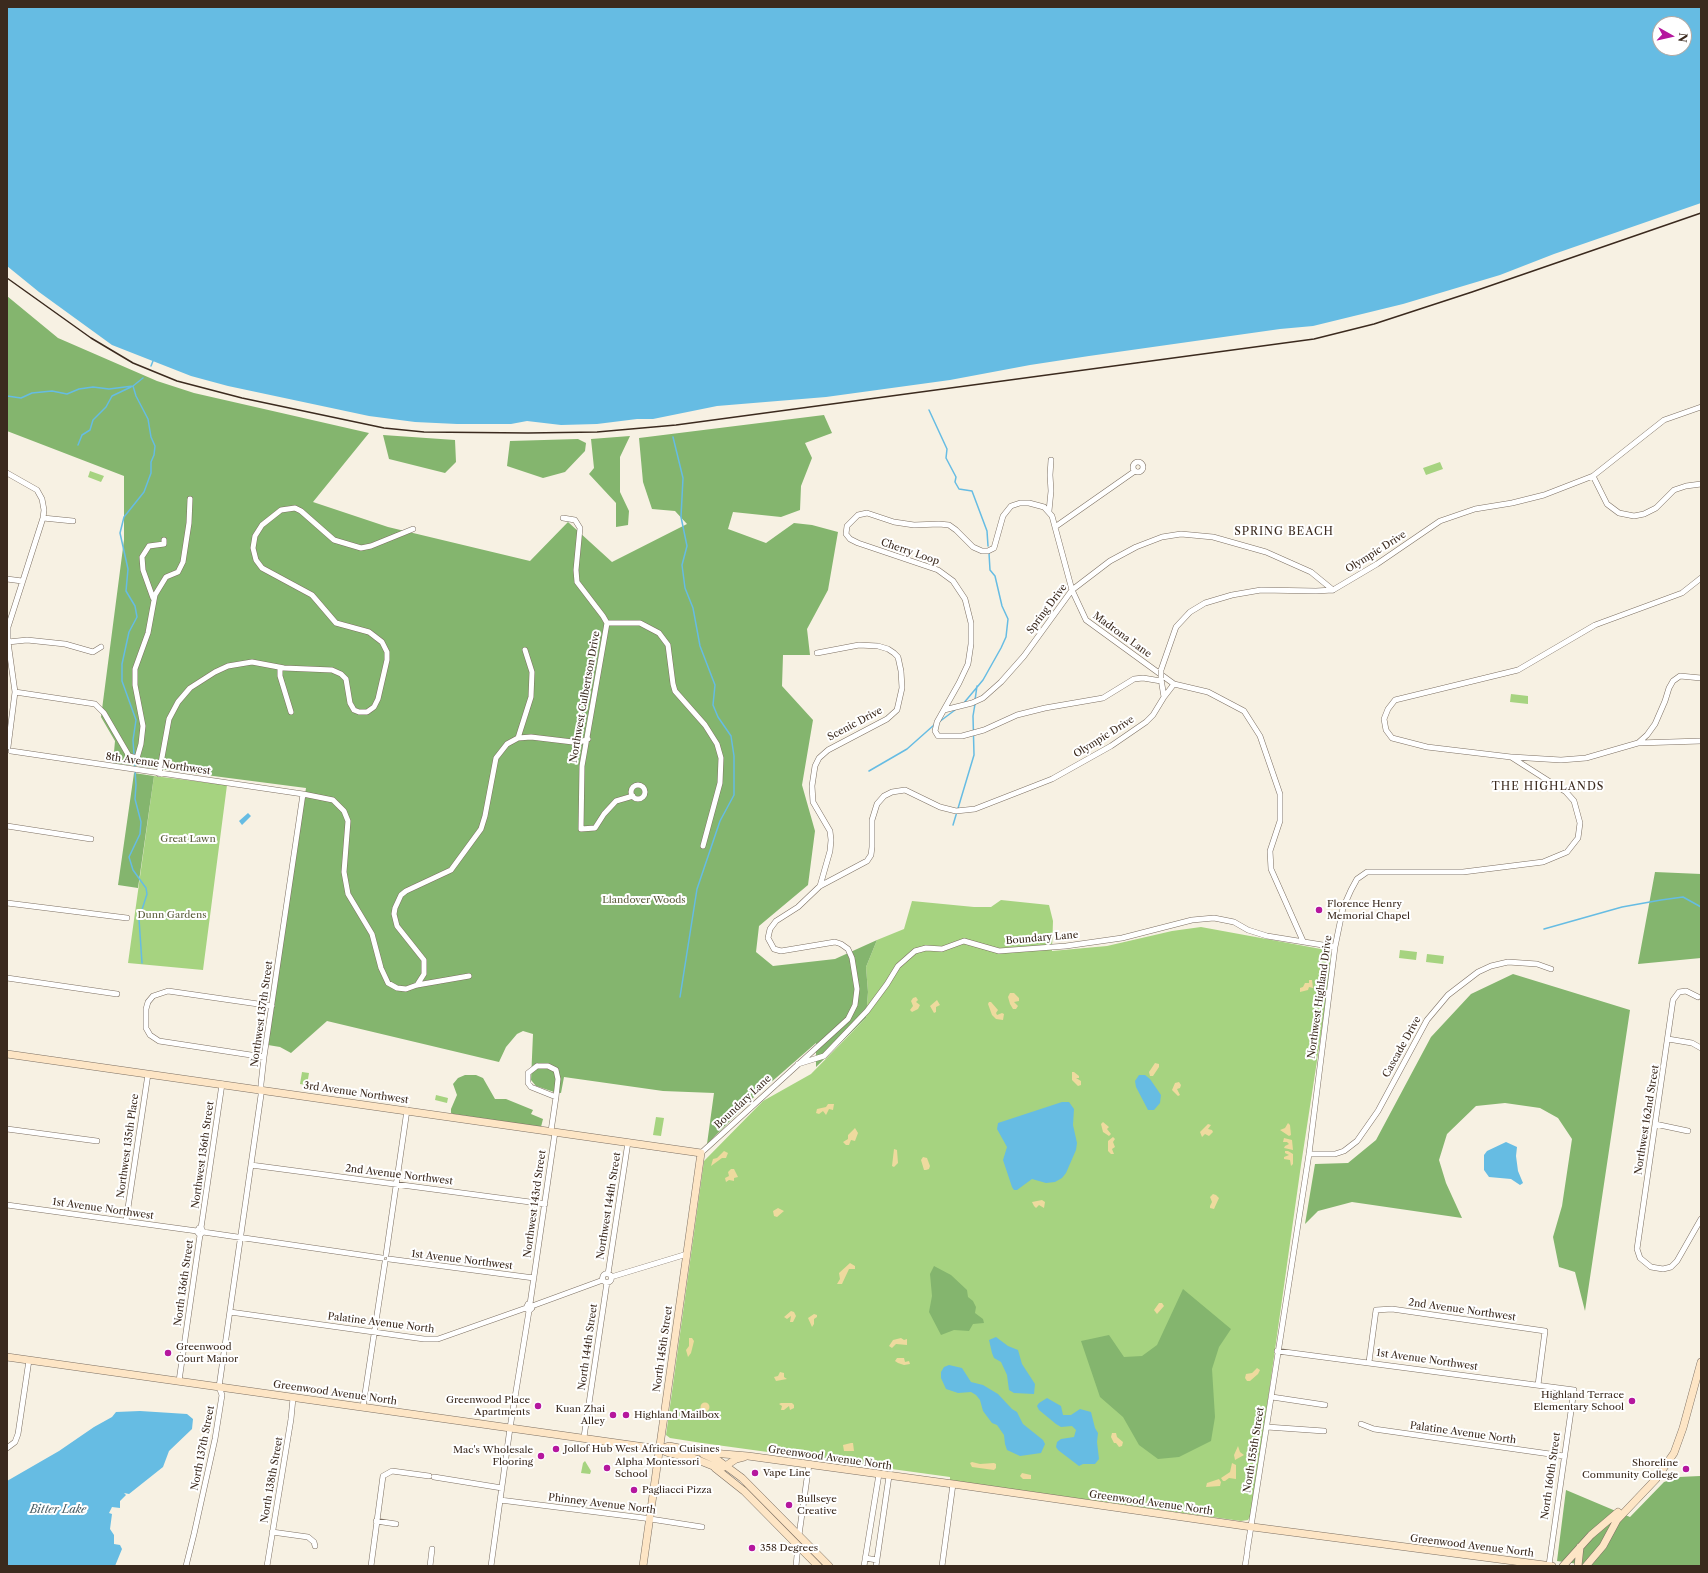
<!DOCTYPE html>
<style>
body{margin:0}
#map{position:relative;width:1708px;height:1573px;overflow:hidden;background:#f7f1e3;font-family:"Libre Caslon Text",serif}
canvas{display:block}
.frame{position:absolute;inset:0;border:8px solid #3b2a1e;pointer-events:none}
.north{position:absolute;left:1652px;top:16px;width:40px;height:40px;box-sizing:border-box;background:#fff;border:1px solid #b1aaa5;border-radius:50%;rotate:98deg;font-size:11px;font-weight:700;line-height:16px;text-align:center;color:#3b2a1e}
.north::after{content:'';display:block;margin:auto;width:14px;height:18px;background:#b5179e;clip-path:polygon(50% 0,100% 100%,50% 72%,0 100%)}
</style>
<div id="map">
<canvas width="1708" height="1573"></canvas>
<div class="frame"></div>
<div class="north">N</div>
</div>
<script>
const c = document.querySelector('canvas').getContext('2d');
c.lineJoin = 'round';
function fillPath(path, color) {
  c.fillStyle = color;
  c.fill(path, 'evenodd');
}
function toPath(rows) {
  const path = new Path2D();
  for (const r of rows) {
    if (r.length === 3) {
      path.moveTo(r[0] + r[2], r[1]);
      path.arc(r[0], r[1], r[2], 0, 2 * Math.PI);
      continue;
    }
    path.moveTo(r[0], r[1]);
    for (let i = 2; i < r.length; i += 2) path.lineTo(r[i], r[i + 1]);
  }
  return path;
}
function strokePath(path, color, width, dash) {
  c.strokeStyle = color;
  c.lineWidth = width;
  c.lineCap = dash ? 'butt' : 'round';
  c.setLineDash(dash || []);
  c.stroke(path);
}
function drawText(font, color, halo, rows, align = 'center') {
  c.font = font + ' "Libre Caslon Text",serif';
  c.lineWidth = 4;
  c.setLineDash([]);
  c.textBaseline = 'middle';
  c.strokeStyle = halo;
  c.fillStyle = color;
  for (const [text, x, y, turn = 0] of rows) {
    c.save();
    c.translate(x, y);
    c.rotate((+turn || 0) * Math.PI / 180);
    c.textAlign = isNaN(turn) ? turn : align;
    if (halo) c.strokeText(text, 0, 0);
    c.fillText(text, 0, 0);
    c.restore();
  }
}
fillPath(toPath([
 [1440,462,1443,469,1426,475,1423,468],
 [90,471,104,476,101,482,88,477],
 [1511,694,1528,696,1528,704,1510,702],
 [154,776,227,785,203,970,128,963],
 [1001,900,1049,905,1053,921,1052,951,1107,946,1172,931,1201,927,1321,949,1330,952,1332,963,1301,1165,1252,1513,1248,1520,1241,1521,950,1481,950,1477,702,1443,670,1438,666,1435,704,1161,763,1101,811,1074,866,1018,868,992,866,967,877,940,904,929,912,901,974,907,991,907],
 [1400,950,1417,952,1416,960,1399,958],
 [1427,954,1444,956,1443,964,1426,962],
 [302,1072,309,1073,307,1085,300,1084],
 [436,1095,448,1098,447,1103,435,1100],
 [656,1117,664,1118,661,1136,653,1135],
 [585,1461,591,1471,590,1474,581,1473,583,1463]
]), '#a6d380');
fillPath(toPath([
 [7,296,58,338,157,381,194,393,369,433,313,502,388,527,530,561,568,522,612,562,687,524,675,511,652,509,643,482,639,438,824,415,832,433,805,443,812,458,801,486,800,510,781,517,733,512,728,529,766,543,794,523,812,525,838,532,828,590,807,629,810,655,783,655,782,686,813,720,802,785,815,831,808,885,759,926,756,952,773,966,835,959,877,940,866,967,868,992,866,1018,816,1067,816,1043,753,1098,707,1144,714,1093,663,1091,564,1077,561,1093,554,1092,536,1086,531,1080,533,1034,523,1031,517,1034,506,1047,499,1062,327,1021,291,1053,280,1047,268,1045,306,788,113,763,115,741,101,717,124,540,124,476,7,431],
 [383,435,455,440,456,462,445,473,389,459],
 [630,436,620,457,620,492,629,511,628,525,616,527,616,503,589,474,594,468,591,439],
 [578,439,586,443,585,451,565,472,543,478,507,466,510,441],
 [134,773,154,776,138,888,118,885],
 [1655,872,1701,874,1701,958,1638,964],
 [1513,974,1630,1010,1585,1311,1575,1272,1559,1267,1553,1237,1562,1206,1572,1139,1558,1118,1540,1108,1505,1103,1476,1106,1447,1134,1439,1160,1446,1183,1462,1218,1352,1202,1318,1211,1305,1224,1315,1164,1348,1163,1376,1140,1431,1037,1471,994],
 [465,1075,476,1075,483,1078,495,1099,506,1099,533,1110,531,1114,543,1119,541,1127,453,1114,451,1113,451,1109,457,1095,453,1084,458,1078],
 [934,1266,951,1275,967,1290,968,1297,973,1301,976,1307,975,1313,983,1319,984,1323,973,1324,969,1331,954,1330,941,1335,929,1312,932,1296,930,1274],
 [1183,1289,1231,1329,1219,1347,1212,1369,1215,1417,1211,1441,1179,1457,1158,1459,1139,1445,1123,1417,1100,1397,1081,1341,1109,1335,1124,1357,1142,1356,1157,1345],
 [1700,1476,1701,1477,1701,1566,1593,1566,1557,1561,1566,1490,1630,1517,1664,1482,1679,1477]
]), '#84b56e');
fillPath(toPath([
 [1309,980,1312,980,1313,988,1309,987,1308,990,1300,992,1300,988,1303,987,1305,983,1309,983],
 [1010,993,1014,993,1019,998,1019,1001,1014,1002,1018,1006,1016,1009,1013,1009,1010,1004,1008,997],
 [916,997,918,1000,916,1002,920,1005,918,1009,912,1012,910,1010,913,1006,911,1001,913,998],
 [937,1000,940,1005,936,1007,936,1012,934,1013,930,1006],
 [989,1002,991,1002,998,1010,996,1013,997,1015,1002,1013,1004,1014,1003,1020,996,1019,992,1015,988,1004],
 [1155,1063,1159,1064,1159,1067,1153,1076,1150,1076,1149,1072],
 [1072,1072,1074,1072,1079,1076,1079,1078,1076,1078,1081,1081,1081,1085,1078,1086,1072,1080],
 [1179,1082,1181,1085,1180,1088,1177,1089,1180,1095,1178,1096,1172,1090,1175,1083],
 [828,1104,834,1104,833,1110,829,1109,826,1115,823,1111,819,1114,816,1113,817,1109,826,1107],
 [1103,1122,1109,1127,1107,1129,1111,1134,1109,1136,1103,1132,1101,1124],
 [1288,1123,1290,1125,1291,1135,1289,1136,1280,1130,1285,1128],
 [1208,1124,1211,1125,1208,1129,1212,1130,1213,1132,1209,1136,1205,1134,1202,1137,1200,1132],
 [855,1128,858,1133,855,1141,851,1140,849,1145,846,1145,843,1142,848,1139,848,1135],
 [1113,1137,1115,1139,1113,1142,1115,1147,1112,1149,1114,1154,1111,1154,1108,1151,1108,1141],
 [1284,1138,1292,1140,1293,1150,1284,1148,1285,1146,1289,1144,1287,1142,1283,1142],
 [894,1149,897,1150,898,1163,894,1167,892,1166],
 [724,1151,728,1153,726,1158,722,1158,711,1166,713,1159,717,1158],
 [1285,1151,1288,1151,1293,1154,1293,1164,1291,1166,1290,1160,1284,1159,1284,1157,1289,1155,1285,1153],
 [923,1157,927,1158,930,1166,929,1169,926,1170,924,1170,921,1160],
 [731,1169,734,1169,738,1177,734,1178,734,1181,729,1180,726,1182,725,1178,729,1176,728,1172],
 [1213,1194,1216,1195,1219,1198,1214,1209,1210,1208,1210,1206,1212,1202,1210,1197],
 [1042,1200,1045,1202,1044,1208,1039,1205,1036,1208,1034,1206,1032,1202],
 [778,1208,784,1211,777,1217,774,1216,773,1211],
 [850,1263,855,1266,855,1269,849,1269,842,1284,837,1284,840,1279,839,1273],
 [1159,1303,1162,1303,1164,1306,1157,1314,1154,1310],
 [791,1311,794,1312,796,1316,793,1322,790,1322,791,1316,787,1319,784,1317],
 [814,1314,817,1315,817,1317,814,1319,814,1324,812,1327,808,1318],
 [689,1338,692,1338,694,1341,691,1353,688,1357,686,1350,689,1346],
 [901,1338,904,1340,907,1339,907,1345,896,1344,892,1348,889,1346,893,1340],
 [897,1358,904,1358,905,1362,909,1361,910,1364,904,1365,898,1363,895,1361],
 [1257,1368,1260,1370,1258,1374,1250,1381,1247,1381,1245,1378,1246,1374,1252,1373],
 [780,1372,784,1373,784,1377,787,1379,776,1381,774,1377,778,1376],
 [705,1407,4.5],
 [781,1403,792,1403,794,1405,794,1408,790,1410,789,1406,784,1410,781,1410,782,1406,779,1404],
 [1112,1433,1116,1433,1117,1437,1123,1442,1122,1446,1119,1447,1116,1443,1114,1443,1111,1437],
 [851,1443,853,1443,854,1451,844,1451,843,1445],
 [1238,1446,1240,1452,1244,1455,1235,1460,1234,1455],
 [972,1462,980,1464,994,1463,996,1464,996,1468,994,1470,972,1467,970,1463],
 [1232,1463,1236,1465,1236,1479,1229,1478,1225,1481,1223,1481,1221,1478,1230,1472],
 [1022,1473,1031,1475,1031,1479,1023,1479,1020,1476],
 [1219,1479,1221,1482,1220,1486,1206,1487,1207,1483]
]), '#eeda9e');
fillPath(toPath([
 [7,7,1701,7,1701,203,1554,254,1500,275,1403,304,1313,326,1280,329,1089,356,1030,365,950,380,826,397,717,406,653,419,637,419,597,424,561,425,527,421,511,424,457,424,415,422,369,416,228,386,191,376,112,345,39,292,7,266],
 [1660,24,1684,24,1684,48,1660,48],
 [248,813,251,816,242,825,239,821],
 [1139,1075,1145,1075,1150,1079,1161,1095,1160,1103,1154,1110,1148,1110,1136,1087,1135,1081],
 [1062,1102,1069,1102,1074,1109,1073,1125,1077,1143,1076,1150,1066,1173,1062,1178,1055,1182,1046,1183,1032,1179,1017,1190,1014,1190,1012,1187,1003,1160,1007,1147,997,1129,998,1123],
 [1506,1142,1517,1147,1516,1156,1518,1171,1523,1183,1520,1185,1511,1179,1489,1177,1484,1170,1484,1155,1487,1151],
 [996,1337,1008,1346,1018,1350,1022,1364,1035,1384,1034,1394,1014,1393,1009,1390,1007,1375,1001,1362,994,1358,992,1353,989,1340],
 [949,1365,962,1368,971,1382,983,1385,998,1394,1012,1409,1017,1412,1023,1424,1043,1440,1045,1444,1041,1453,1020,1456,1007,1450,1005,1444,1004,1435,997,1425,992,1423,983,1411,980,1400,976,1395,971,1392,958,1393,946,1389,941,1378,941,1372,944,1367],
 [1047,1398,1061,1406,1063,1415,1071,1415,1080,1409,1091,1412,1095,1428,1098,1433,1097,1442,1099,1459,1095,1464,1083,1464,1079,1466,1058,1450,1056,1447,1057,1442,1061,1439,1074,1437,1076,1430,1072,1426,1061,1427,1056,1424,1039,1410,1037,1406,1039,1403],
 [140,1411,187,1414,193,1419,192,1429,169,1451,163,1467,129,1494,124,1493,126,1495,120,1501,120,1508,112,1507,109,1513,112,1514,110,1529,114,1535,114,1544,120,1545,122,1549,115,1566,7,1566,7,1481,59,1451,94,1427,112,1417,116,1412]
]), '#66bce3');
strokePath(toPath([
 [151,366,153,361],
 [7,396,21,398,32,393,52,391,67,394,79,389,93,387,109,389,133,386],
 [929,410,947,449,946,458,956,477,955,482,959,489,972,491,987,531,988,546],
 [673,437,683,478,681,517,687,546,682,565,685,588,693,608,700,646,715,685,713,705,718,717,731,736,734,756,734,795,720,821,697,889,680,997],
 [78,445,82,435,90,430,93,420,106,407,112,396,131,387],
 [975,700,977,686],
 [963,704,983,680,1001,648,1006,637,1008,619,1002,606,995,576,990,570,989,553],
 [939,722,955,710],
 [869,771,907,749,934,725],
 [953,825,974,755,973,716,975,704],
 [1544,929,1622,907,1661,900,1683,897,1701,907],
 [142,963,139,919,147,894,146,888,133,870,129,857,140,834,141,822,135,799,136,785,133,740,136,720,122,681,122,664,129,632,137,617,135,606,126,591,128,569,120,533,124,517,144,492,151,473,151,462,154,455,155,446,151,437,148,419,136,396,133,386,143,378]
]), '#66bce3', 1.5);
const street = toPath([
 [1138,467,5],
 [7,473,37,490,42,499,44,510,43,518,8,627,8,642,15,692,8,747],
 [1593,476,1607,504,1619,513,1634,516,1644,514,1656,508,1674,490,1686,486,1701,484],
 [1049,511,1051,491,1050,475,1051,460],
 [43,518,73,521],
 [563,518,575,520,580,528,576,570,577,582,603,616,607,623,582,766,581,829,595,828,604,814,616,801,633,796],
 [1055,527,1135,471],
 [7,579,22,581],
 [153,598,143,570,142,557,149,546,164,544,164,540],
 [607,623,640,623,659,633,668,645,673,684,675,691,705,725,717,744,721,758,720,783,703,846],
 [8,642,27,640,65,644,93,652,101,647],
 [817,653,859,645,878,646,888,649,894,653,898,657,901,671,902,688,897,710,887,719,828,750,819,758,815,766,812,786,813,802,830,831,831,840,830,851,820,886],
 [280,668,280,676,291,712],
 [1161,670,1176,627,1190,612,1205,603,1232,595,1261,590,1316,591,1333,590,1377,564,1440,521,1475,509,1512,503,1544,495,1593,476,1664,420,1701,407],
 [1161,681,1143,678,1134,679,1103,698,1045,708,1017,715,984,730,962,736,938,736,935,731,937,722,959,683,968,664,971,644,971,623,965,599,953,581,938,570,858,543,850,539,846,534,847,526,858,515,867,513,894,522,914,525,939,524,949,525,956,530,973,547,982,551,988,551,994,548,1003,516,1011,506,1020,503,1029,503,1044,507,1052,516,1072,590,1086,620,1174,684],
 [15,692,95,704,104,713,129,756,137,758,141,744,143,726,135,685,135,669,148,633,155,595,166,577,178,572,183,562,189,523,190,499],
 [1164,697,1174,684,1208,692,1244,711,1260,736,1280,794,1280,821,1270,851,1271,869,1303,941],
 [944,710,972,703,983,698,1001,682,1024,656,1072,590,1110,561,1136,547,1162,537,1181,534,1213,537,1266,552,1311,572,1333,590],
 [518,738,531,737,573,742,580,742,588,739],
 [1638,743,1701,741],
 [11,751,303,794,333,800,344,811,348,821,344,872,348,894,372,934,381,968,388,983,397,988,406,989,417,985,469,976],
 [1512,757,1561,760,1586,758,1638,743,1647,735,1655,724,1665,701,1669,688,1673,681,1680,676,1701,678],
 [159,774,169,719,178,702,190,688,215,672,228,666,252,662,284,668,332,670,341,674,346,679,350,703,354,710,359,712,367,712,374,707,378,699,387,660,387,652,382,642,369,632,336,623,312,595,262,568,256,560,253,548,255,536,262,525,281,510,295,508,301,511,334,540,361,548,371,546,413,529],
 [638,792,7],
 [7,826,91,839],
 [7,903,127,918],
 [7,978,117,994],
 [417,985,424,974,424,960,397,926,394,914,395,908,401,895,406,891,451,870,481,829,485,816,496,758,507,744,518,738,531,697,532,672,525,650],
 [1698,997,1686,991,1679,992,1673,1000,1637,1249,1640,1258,1651,1267,1663,1269,1671,1267,1677,1261,1701,1219],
 [1668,1039,1692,1043,1701,1048],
 [264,1057,159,1041,150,1035,146,1028,146,1009,148,1002,153,996,168,991,272,1006],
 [798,1064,824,1056,867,1011,887,984,898,966,915,951,926,948,942,949,964,941,999,951,1066,946,1122,938,1192,920,1214,918,1234,922,1248,930,1267,936,1335,947],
 [537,1066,548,1066,556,1070,558,1079,556,1097,531,1087,528,1083,528,1073,537,1066],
 [1655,1124,1688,1131],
 [7,1129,97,1141],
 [551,1131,556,1097],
 [701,1153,848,1019,855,1005,857,989,852,958,848,949,841,944,835,942,781,951,774,949,768,938,770,929,776,921,798,907,820,886,867,861,871,855,872,847,872,820,877,804,884,796,892,792,905,790,940,807,956,811,975,809,1052,779,1111,746,1146,722,1153,715,1164,697,1161,679],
 [1309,1154,1335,1154,1344,1151,1357,1141,1378,1111,1427,1020,1448,995,1478,972,1491,966,1508,962,1537,964,1551,969],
 [251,1165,545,1204],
 [7,1205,197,1231],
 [126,1221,148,1074],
 [201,1228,222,1084],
 [203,1232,382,1258],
 [386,1255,407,1110],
 [389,1259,534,1278],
 [607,1278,4.5],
 [608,1274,628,1142],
 [611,1277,687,1254],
 [530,1304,555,1132],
 [532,1306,603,1280],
 [230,1312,424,1339,438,1339,526,1308],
 [1277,1351,1574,1390,1549,1565],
 [1369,1362,1376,1310,1392,1309,1545,1331,1538,1385],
 [179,1381,200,1235,203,1232,202,1229,199,1228,197,1232,200,1235],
 [1272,1397,1325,1405],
 [363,1407,385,1262],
 [1361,1424,1374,1429,1564,1456],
 [1267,1427,1324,1431],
 [584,1437,607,1282],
 [7,1448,15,1442,18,1434,29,1360],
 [434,1477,502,1488],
 [500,1500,644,1518,702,1527],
 [376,1521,396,1524],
 [272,1532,308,1537,314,1542,315,1546],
 [799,1535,809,1464],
 [1247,1552,1309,1154,1335,947,1343,908,1351,890,1357,879,1367,872,1463,872,1543,862,1567,852,1578,838,1580,823,1574,801,1566,792,1511,757,1427,747,1392,738,1386,730,1384,719,1388,709,1395,700,1518,670,1595,625,1682,593,1701,578],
 [865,1558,877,1560],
 [186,1566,194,1534,215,1439,222,1395,219,1387,261,1095,261,1084,264,1057,303,794],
 [267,1566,291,1419,293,1398],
 [371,1566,383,1476,392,1471,429,1476],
 [430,1566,432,1549],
 [491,1566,510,1428,529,1311,532,1308,528,1304,526,1308,529,1311],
 [796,1566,798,1545],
 [864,1566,879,1474],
 [876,1566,889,1476],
 [942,1566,953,1484],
 [1245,1566,1247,1554]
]);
const secondary = toPath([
 [7,1054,701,1153,643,1566],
 [7,1357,659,1449,669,1453,693,1458,718,1468,724,1467,736,1459,744,1457],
 [659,1449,669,1446,699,1452,748,1456,953,1484,1245,1526,1552,1566],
 [703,1454,719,1461,742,1478,829,1566],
 [715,1468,744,1491,818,1566],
 [1563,1566,1591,1535,1618,1512],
 [1578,1566,1580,1547],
 [1586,1566,1603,1546,1617,1520,1656,1479,1674,1453,1683,1428,1701,1362]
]);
strokePath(street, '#7d7063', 6);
strokePath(secondary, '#7d7063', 8);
strokePath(street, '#fff', 5);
strokePath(secondary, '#fde5c5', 7);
strokePath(toPath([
 [7,278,91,338,133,363,177,381,242,398,384,428,424,432,528,433,597,432,676,425,1314,339,1374,324,1472,292,1701,213]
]), '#3b2a1e', 1.5);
const streetBridge = toPath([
 [1161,678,1161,670]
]);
strokePath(streetBridge, '#7d7063', 6, []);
strokePath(streetBridge, '#fff', 5);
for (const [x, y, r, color] of [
 [1319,910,4,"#b5179e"],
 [168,1353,4,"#b5179e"],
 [1632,1401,4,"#b5179e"],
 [538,1406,4,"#b5179e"],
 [613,1415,4,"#b5179e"],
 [626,1415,4,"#b5179e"],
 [556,1449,4,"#b5179e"],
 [541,1456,4,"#b5179e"],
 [607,1468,4,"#b5179e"],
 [1686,1469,4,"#b5179e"],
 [755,1473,4,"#b5179e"],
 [634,1490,4,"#b5179e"],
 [789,1505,4,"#b5179e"],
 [752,1548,4,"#b5179e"]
]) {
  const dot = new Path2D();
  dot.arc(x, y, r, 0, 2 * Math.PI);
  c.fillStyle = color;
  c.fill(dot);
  strokePath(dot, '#fff', 1.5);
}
drawText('10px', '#3b2a1e', '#fff', [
 ["Cherry Loop",910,552,19],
 ["Olympic Drive",1376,552,-32],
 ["Spring Drive",1047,609,-53],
 ["Madrona Lane",1122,635,36],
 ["Northwest Culbertson Drive",585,697,-80],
 ["Scenic Drive",855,724,-28],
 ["Olympic Drive",1104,737,-32],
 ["8th Avenue Northwest",158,764,8],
 ["Boundary Lane",1042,938,-5],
 ["Northwest Highland Drive",1320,997,-82],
 ["Northwest 137th Street",262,1014,-82],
 ["Cascade Drive",1402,1047,-61],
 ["3rd Avenue Northwest",356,1093,8],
 ["Boundary Lane",743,1102,-43],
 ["Northwest 162nd Street",1647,1120,-81],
 ["Northwest 135th Place",128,1146,-82],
 ["Northwest 136th Street",203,1155,-82],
 ["2nd Avenue Northwest",399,1175,7],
 ["Northwest 143rd Street",535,1204,-82],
 ["Northwest 144th Street",609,1206,-81],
 ["1st Avenue Northwest",103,1209,8],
 ["1st Avenue Northwest",462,1260,7],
 ["North 136th Street",184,1283,-82],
 ["2nd Avenue Northwest",1462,1310,8],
 ["Palatine Avenue North",381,1323,7],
 ["North 144th Street",588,1347,-82],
 ["North 145th Street",663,1349,-82],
 ["1st Avenue Northwest",1427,1360,8],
 ["Greenwood Avenue North",335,1393,8],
 ["Palatine Avenue North",1463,1433,8],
 ["North 137th Street",203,1448,-79],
 ["North 155th Street",1254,1450,-81],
 ["Greenwood Avenue North",830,1458,8],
 ["North 160th Street",1551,1476,-82],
 ["North 138th Street",272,1480,-80],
 ["Greenwood Avenue North",1151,1503,8],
 ["Phinney Avenue North",602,1504,7],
 ["Greenwood Avenue North",1472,1546,7]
]);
drawText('10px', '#5b5d3b', '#fff', [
 ["Great Lawn",188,839],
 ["Llandover Woods",644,900],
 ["Dunn Gardens",172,915]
]);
drawText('10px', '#3b2a1e', '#fff', [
 ["Florence Henry",1327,904],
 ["Memorial Chapel",1327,916],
 ["Greenwood",176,1347],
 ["Court Manor",176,1359],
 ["Highland Terrace",1624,1395,"right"],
 ["Elementary School",1624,1407,"right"],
 ["Greenwood Place",530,1400,"right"],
 ["Apartments",530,1412,"right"],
 ["Kuan Zhai",605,1409,"right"],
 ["Alley",605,1421,"right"],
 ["Highland Mailbox",634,1415],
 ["Jollof Hub West African Cuisines",564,1449],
 ["Mac's Wholesale",533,1450,"right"],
 ["Flooring",533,1462,"right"],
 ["Alpha Montessori",615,1462],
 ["School",615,1474],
 ["Shoreline",1678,1463,"right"],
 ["Community College",1678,1475,"right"],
 ["Vape Line",763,1473],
 ["Pagliacci Pizza",642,1490],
 ["Bullseye",797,1499],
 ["Creative",797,1511],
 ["358 Degrees",760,1548]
], 'left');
c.letterSpacing = '1px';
drawText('11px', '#3b2a1e', '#fff', [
 ["SPRING BEACH",1284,532],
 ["THE HIGHLANDS",1548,787]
]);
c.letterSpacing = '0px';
drawText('italic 11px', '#4a5d63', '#fff', [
 ["Bitter Lake",58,1510]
]);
</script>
